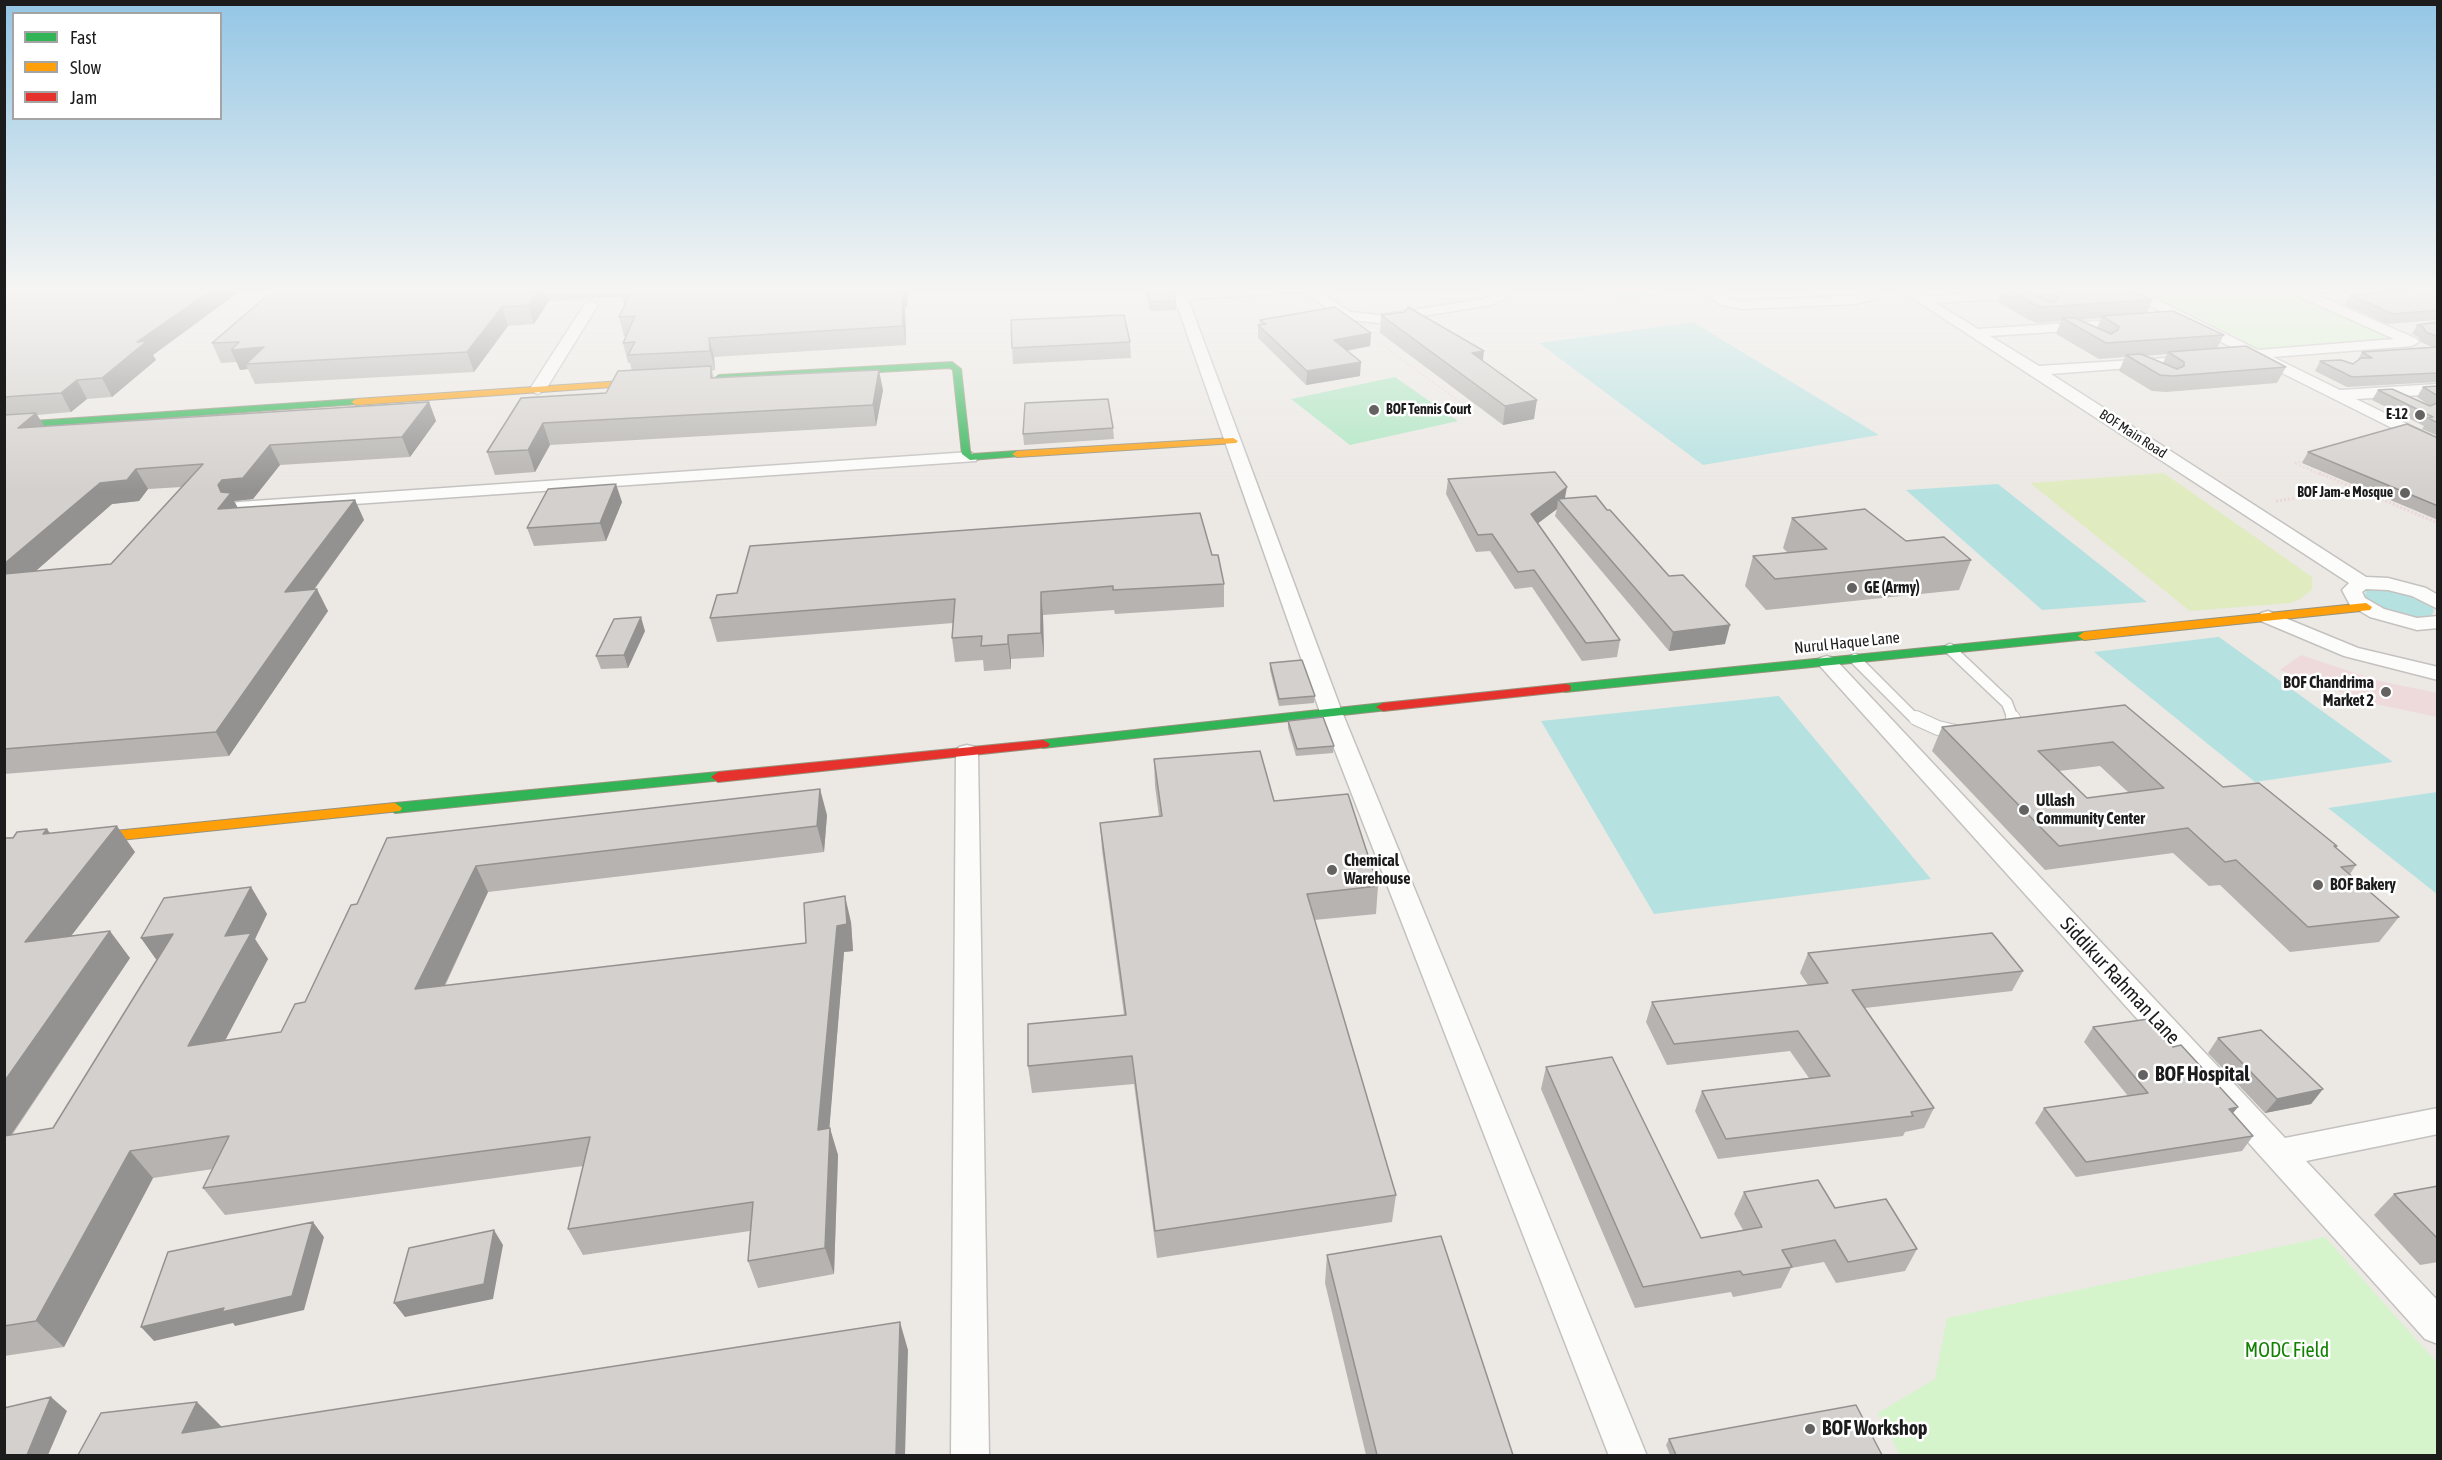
<!DOCTYPE html>
<style>
body{margin:0}
#map{position:relative;width:2442px;height:1460px;overflow:hidden;background:#ece8e4;font-family:"Asap Condensed",sans-serif}
canvas{display:block}
.frame{position:absolute;inset:0;border:6px solid #1c1c1c;pointer-events:none}
.legend{position:absolute;left:12px;top:12px;width:210px;height:108px;box-sizing:border-box;background:#fff;border:2px solid #a4a4a4;margin:0;padding:8px 10px;list-style:none;font-size:18px;color:#1c1c1c}
.legend li{display:flex;align-items:center;gap:12px;height:30px}
.legend b{width:30px;border:2px solid #a4a4a4}
</style>
<div id="map">
<canvas width="2442" height="1460"></canvas>
<div class="frame"></div>
<ul class="legend">
<li><b style="height:8px;background:#30b455"></b>Fast</li>
<li><b style="height:8px;background:#ff9f0a"></b>Slow</li>
<li><b style="height:8px;background:#e5322d"></b>Jam</li>
</ul>
</div>
<script>
const c = document.querySelector('canvas').getContext('2d');
c.lineJoin = 'round';
function fillPath(path, color) {
  c.fillStyle = color;
  c.fill(path, 'evenodd');
}
function toPath(rows) {
  const path = new Path2D();
  for (const r of rows) {
    path.moveTo(r[0], r[1]);
    for (let i = 2; i < r.length; i += 2) path.lineTo(r[i], r[i + 1]);
  }
  return path;
}
function strokePath(path, color, width, dash) {
  c.strokeStyle = color;
  c.lineWidth = width;
  c.lineCap = dash ? 'butt' : 'round';
  c.setLineDash(dash || []);
  c.stroke(path);
}
function drawText(font, color, halo, rows, align = 'center') {
  c.font = font + ' "Asap Condensed",sans-serif';
  c.lineWidth = 5;
  c.setLineDash([]);
  c.textBaseline = 'middle';
  c.strokeStyle = halo;
  c.fillStyle = color;
  for (const [text, x, y, turn = 0] of rows) {
    c.save();
    c.translate(x, y);
    c.rotate((+turn || 0) * Math.PI / 180);
    c.textAlign = isNaN(turn) ? turn : align;
    if (halo) c.strokeText(text, 0, 0);
    c.fillText(text, 0, 0);
    c.restore();
  }
}
fillPath(toPath([
 [2301,655,2379,681,2437,693,2437,717,2371,703,2280,670]
]), '#efdadb');
fillPath(toPath([
 [2164,473,2312,577,2312,590,2300,599,2290,603,2190,611,2030,483]
]), '#e0ebc0');
fillPath(toPath([
 [2132,288,2282,288,2399,341,2254,350],
 [2325,1237,2437,1363,2437,1455,1900,1455,1878,1413,1935,1379,1947,1318]
]), '#d5f4cc');
fillPath(toPath([
 [1395,377,1458,421,1350,445,1291,399]
]), '#ace6c1');
fillPath(toPath([
 [1582,288,1648,288,1658,296,1620,298,1612,292,1589,293],
 [1693,322,1879,435,1703,465,1539,343],
 [1998,484,2147,602,2042,610,1906,490],
 [2371,588,2390,588,2424,600,2431,605,2434,610,2432,615,2418,618,2387,612,2365,598,2366,590],
 [2218,637,2219,637,2393,762,2255,782,2094,652],
 [1779,696,1931,879,1654,914,1541,721],
 [2437,792,2437,894,2328,808]
]), '#b5e2e1');
const laneFar1 = toPath([
 [1950,649,2007,703,2013,719],
 [1855,659,1912,716,1919,719]
]);
const lane = toPath([
 [1916,718,1938,728,1955,732],
 [2007,730,2011,729,2013,718]
]);
const street = toPath([
 [1171,288,1183,288,1185,292,1255,288,1320,288,1319,291,1350,312,1379,315,1483,299,1493,294,1493,288,1505,288,1508,291,1504,299,1491,305,1379,323,1342,319,1305,292,1188,299,1342,712,1647,1456,1609,1456,1320,712,1171,288],
 [1698,288,1712,288,1730,299,1742,301,1862,295,1855,288,1869,288,1876,293,1873,300,1856,304,1742,309,1721,305,1698,288],
 [1897,288,1911,288,1925,296,2062,288,2073,288,2078,291,2071,295,1936,303,1978,329,2129,319,2136,323,2129,327,1990,336,2039,366,2197,356,2199,359,2192,363,2051,374,2366,577,2388,578,2426,588,2438,595,2438,609,2412,596,2388,590,2366,589,2362,592,2365,598,2384,609,2417,618,2438,616,2438,628,2417,630,2410,628,2370,617,2350,605,2342,590,2349,583,1897,288],
 [2119,288,2134,288,2258,350,2394,339,2287,291,2286,288,2302,288,2417,339,2419,342,2412,346,2273,357,2340,390,2438,384,2438,394,2356,399,2438,439,2438,451,2254,359,2226,359,2224,356,2226,353,2239,351,2120,291,2119,288],
 [591,301,598,305,546,389,538,394,533,392,530,389,584,305,591,301],
 [970,452,978,457,976,461,239,512,233,511,230,507,233,503,239,502,970,452],
 [2268,611,2358,648,2438,667,2438,680,2344,656,2261,621,2258,617,2261,613,2268,611],
 [1827,656,1834,658,2285,1138,2438,1108,2438,1134,2306,1161,2438,1301,2438,1344,2425,1339,1820,666,1816,662,1820,658,1827,656],
 [967,745,975,747,978,752,989,1456,951,1456,956,752,959,747,967,745]
]);
const fast = toPath([
 [952,362,961,369,970,451,972,454,1017,451,1022,454,1021,456,970,460,962,454,953,370,950,368,719,381,715,378,719,375,952,362],
 [356,399,359,400,359,404,4,429,4,423,356,399],
 [2084,632,2088,633,2090,636,2088,639,1565,692,1559,688,1565,684,2084,632],
 [1383,703,1390,707,1388,710,1043,748,1036,744,1043,740,1383,703],
 [718,772,723,774,725,777,723,780,395,813,388,808,395,803,718,772]
]);
const slow = toPath([
 [652,379,656,382,655,384,356,405,351,402,356,399,652,379],
 [1233,438,1238,441,1236,443,1017,457,1012,454,1017,451,1233,438],
 [2366,603,2372,607,2370,610,2084,640,2078,636,2084,632,2366,603],
 [395,803,402,808,400,811,4,852,4,842,395,803]
]);
const jam = toPath([
 [1565,684,1570,685,1571,688,1570,691,1383,711,1376,707,1383,703,1565,684],
 [1043,740,1050,744,1048,747,718,782,711,777,718,772,1043,740]
]);
strokePath(laneFar1, '#c4c2c0', 13);
strokePath(lane, '#c4c2c0', 16);
strokePath(street, '#c4c2c0', 3);
strokePath(fast, '#96927c', 2);
strokePath(slow, '#96927c', 2);
strokePath(jam, '#96927c', 2);
strokePath(toPath([
 [1374,339,1466,406],
 [2308,460,2294,463,2322,475]
]), '#ebd7d9', 2, [2, 2]);
strokePath(toPath([
 [2319,473,2438,523],
 [2276,501,2355,489]
]), '#ebd7d9', 3, [2, 2]);
strokePath(laneFar1, '#fcfcfb', 10);
strokePath(lane, '#fcfcfb', 14);
fillPath(street, '#fcfcfb');
fillPath(fast, '#30b455');
fillPath(slow, '#ff9f0a');
fillPath(jam, '#e5322d');
fillPath(toPath([
 [4,288,240,291,153,355,156,360,112,397,87,399,71,412,37,415,44,426,429,402,436,421,410,457,280,465,253,499,234,501,238,508,355,500,364,520,314,590,328,611,229,756,4,774],
 [182,487,111,564,36,571,112,504,139,501,148,489],
 [276,288,908,288,907,307,905,307,906,345,714,357,715,370,712,371,714,378,883,390,876,426,550,445,535,472,495,475,487,452,521,398,606,393,632,371,630,363,628,363,623,343,626,336,624,336,619,317,624,306,622,297,549,301,534,324,508,326,474,372,255,384,248,369,240,370,237,362,221,363,212,343],
 [1144,288,1172,288,1176,301,1176,310,1150,311],
 [1974,288,2128,288,2152,300,2147,313,2224,335,2217,348,2286,367,2277,383,2166,392,2152,391,2119,371,2125,357,2099,359,2056,334,2061,321,2037,323,2027,319,1998,302,2002,290,1979,291],
 [2042,288,2039,296,2022,289],
 [2101,318,2097,328,2080,320],
 [2167,354,2163,363,2145,356],
 [2307,288,2421,288,2321,294],
 [2438,288,2438,320,2387,324,2345,305,2350,295],
 [1381,315,1483,361,1534,419,1503,425,1380,333],
 [1260,320,1371,333,1370,346,1347,351,1360,376,1306,385,1258,338,1258,325,1260,325],
 [2438,322,2438,382,2347,387,2315,371,2320,361,2353,364,2357,361,2362,352,2432,347,2421,342,2418,337,2412,334,2417,325],
 [1130,342,1131,358,1013,364,1012,348],
 [2438,386,2438,436,2422,429,2424,426,2372,400,2378,390,2430,406,2417,397,2423,387],
 [1113,428,1114,439,1024,445,1023,434],
 [2438,438,2438,520,2302,463,2308,452],
 [1448,479,1565,498,1607,510,1725,644,1669,651,1555,516,1557,509,1538,523,1620,640,1617,657,1582,661,1532,587,1515,589,1490,551,1476,552,1446,494],
 [622,502,606,541,534,546,527,528],
 [1792,518,1906,541,1971,560,1959,590,1766,610,1745,586,1753,556,1788,553,1783,548],
 [1212,555,1224,584,1224,607,1115,614,1114,610,1043,615,1044,657,1011,659,1011,669,984,671,983,660,955,662,952,638,953,623,717,642,710,618,737,593],
 [645,631,628,668,601,669,596,656],
 [1270,663,1315,696,1314,703,1279,706,1270,670],
 [2125,705,2223,787,2337,846,2335,848,2356,865,2350,874,2399,917,2379,942,2290,952,2220,885,2209,886,2173,853,2045,870,1932,751,1942,727],
 [2100,766,2129,793,2087,798,2059,771],
 [1288,721,1334,746,1333,753,1296,756,1288,728],
 [1154,759,1274,801,1378,886,1376,914,1314,920,1396,1195,1392,1222,1157,1258,1134,1084,1032,1093,1028,1066,1124,1015,1102,850,1100,823,1159,816,1155,786],
 [827,815,824,852,488,892,445,986,806,943,851,922,853,951,844,952,829,1129,838,1155,834,1274,758,1288,748,1261,750,1231,583,1255,568,1229,583,1166,225,1215,203,1188,213,1169,153,1178,64,1347,4,1356,4,838,50,833,135,852,71,936,130,958,12,1135,53,1128,157,960,141,938,251,887,267,914,255,939,268,959,225,1040,281,1032,305,1002,357,904,387,838],
 [1808,953,2023,971,2012,991,1865,1008,1934,1108,1924,1128,1905,1132,1903,1136,1718,1159,1695,1111,1702,1091,1809,1078,1790,1051,1667,1065,1646,1022,1652,1002,1808,985,1800,973],
 [2093,1027,2173,1047,2238,1107,2233,1113,2253,1136,2242,1151,2076,1177,2035,1123,2044,1108,2128,1096,2084,1042],
 [2218,1038,2323,1089,2311,1104,2265,1113,2208,1053],
 [1546,1067,1701,1238,1743,1230,1734,1214,1744,1192,1835,1208,1917,1249,1905,1271,1836,1283,1824,1262,1791,1268,1781,1288,1733,1297,1731,1292,1635,1308,1541,1089],
 [2438,1186,2438,1262,2420,1265,2374,1215,2394,1194],
 [1327,1255,1513,1455,1366,1455,1325,1283],
 [1669,1439,1882,1455,1670,1455,1666,1445]
]), '#b6b3b0');
fillPath(toPath([
 [214,288,239,288,240,291,153,355,156,360,112,397,102,378,137,342],
 [540,288,545,288,549,301,534,324,528,305],
 [905,288,908,288,907,307,905,307,906,345,903,326,902,289],
 [502,307,508,326,474,372,467,352],
 [1371,333,1370,346,1333,353,1334,340],
 [709,338,714,357,715,370,710,351],
 [264,347,246,364,248,369,240,370,231,350],
 [1484,351,1482,368,1472,353],
 [1361,362,1360,376,1306,385,1307,371],
 [879,370,883,390,876,426,873,405],
 [77,380,87,399,71,412,61,393],
 [1537,400,1534,419,1503,425,1505,406],
 [429,402,436,421,410,457,402,437],
 [36,413,48,432,18,428],
 [543,423,550,445,535,472,528,450],
 [270,445,280,465,253,499,234,501,241,514,218,509,218,485,222,480],
 [136,469,148,489,139,501,112,504,6,597,4,594,4,564,100,483],
 [616,484,622,502,606,541,600,523],
 [1567,487,1564,503,1558,499,1557,509,1529,530,1531,514],
 [355,500,364,520,296,614,285,592],
 [317,589,328,611,229,756,216,732],
 [1041,592,1043,615,1044,657,1041,633],
 [641,617,645,631,628,668,624,655],
 [1730,625,1725,644,1669,651,1673,632],
 [1008,635,1011,659,1011,669,1008,644],
 [820,789,827,815,824,852,817,826],
 [117,826,135,852,46,969,25,942],
 [47,829,66,855,43,834],
 [476,866,488,892,430,1016,415,989],
 [251,887,267,914,255,939,268,959,208,1073,188,1046,225,936],
 [845,896,851,922,853,951,844,952,827,1157,818,1130,837,926],
 [110,931,130,958,4,1145,4,1082],
 [173,934,160,965,141,938],
 [2323,1089,2311,1104,2265,1113,2277,1099],
 [2238,1107,2226,1121,2229,1109],
 [830,1128,838,1155,834,1274,825,1248],
 [130,1151,153,1178,64,1347,36,1321],
 [313,1222,324,1237,304,1310,235,1326,233,1323,154,1341,141,1327],
 [494,1230,503,1245,493,1299,405,1317,394,1303],
 [900,1322,908,1350,905,1455,896,1455],
 [51,1397,67,1411,48,1455,27,1455],
 [197,1402,224,1429,182,1433]
]), '#949290');
const building = toPath([
 [4,288,214,288,137,342,147,341,102,378,77,380,61,393,4,397,4,288],
 [276,288,540,288,528,305,502,307,467,352,246,364,264,347,231,350,239,342,212,343,276,288],
 [633,288,905,288,902,289,903,326,709,338,710,351,628,355,635,342,623,343,635,316,619,317,633,288],
 [1146,288,1172,288,1176,301,1150,302,1146,288],
 [2004,288,2020,288,2050,302,2057,300,2059,295,2049,288,2128,288,2152,300,2043,307,2033,304,2004,288],
 [2438,288,2438,310,2393,314,2350,295,2438,288],
 [1335,307,1371,333,1334,340,1361,362,1307,371,1258,325,1266,324,1260,320,1335,307],
 [1408,307,1484,351,1472,353,1537,400,1505,406,1381,315,1405,312,1408,307],
 [2173,311,2224,335,2106,343,2062,318,2075,318,2111,334,2118,330,2119,327,2102,316,2173,311],
 [1124,315,1130,342,1012,348,1011,320,1124,315],
 [2438,322,2438,337,2426,332,2423,327,2417,325,2438,322],
 [2246,346,2286,367,2173,376,2160,375,2126,355,2141,354,2177,369,2184,366,2184,362,2168,352,2246,346],
 [2438,347,2438,373,2352,377,2320,361,2341,360,2353,364,2361,358,2372,358,2362,352,2438,347],
 [711,366,711,378,879,370,873,405,543,423,528,450,487,452,521,398,606,393,618,371,711,366],
 [2438,386,2438,396,2423,387,2438,386],
 [2392,389,2430,406,2437,403,2438,402,2438,423,2428,418,2433,417,2378,390,2392,389],
 [1108,399,1113,428,1023,434,1025,403,1108,399],
 [429,402,402,437,270,445,243,478,222,480,218,485,221,492,231,493,218,509,355,500,285,592,317,589,216,732,4,749,4,574,111,564,203,464,136,469,127,480,100,483,4,564,4,415,36,413,18,428,429,402],
 [2407,424,2438,438,2438,506,2308,452,2407,424],
 [1555,472,1567,487,1531,514,1620,640,1586,643,1534,570,1518,572,1492,534,1478,535,1448,479,1555,472],
 [616,484,600,523,527,528,548,489,616,484],
 [1596,496,1607,510,1610,510,1669,576,1683,575,1730,625,1673,632,1558,499,1596,496],
 [1865,509,1906,541,1944,537,1971,560,1775,579,1753,556,1827,549,1792,518,1865,509],
 [1200,513,1212,555,1218,555,1224,584,1113,590,1113,586,1041,592,1041,633,1008,635,1008,644,981,646,982,636,952,638,955,599,710,618,717,595,737,593,750,546,1200,513],
 [641,617,624,655,596,656,614,619,641,617],
 [1302,660,1315,696,1279,699,1270,663,1302,660],
 [2125,705,2223,787,2259,783,2337,846,2334,846,2356,865,2341,867,2399,917,2308,927,2236,860,2225,862,2188,828,2059,846,1942,727,2125,705],
 [2113,742,2164,788,2087,798,2038,751,2113,742],
 [1323,717,1334,746,1297,749,1288,721,1323,717],
 [1260,751,1274,801,1348,794,1378,886,1307,894,1396,1195,1155,1231,1132,1056,1028,1066,1028,1024,1126,1015,1100,823,1162,816,1154,759,1260,751],
 [820,789,817,826,476,866,415,989,806,943,804,903,845,896,847,924,837,926,818,1130,830,1128,825,1248,748,1261,753,1202,568,1229,590,1137,203,1188,229,1136,130,1151,36,1321,4,1326,4,1136,53,1128,173,934,141,938,164,898,251,887,225,936,251,933,188,1046,281,1032,295,1004,305,1002,351,905,357,904,387,838,820,789],
 [117,826,25,942,110,931,4,1082,4,838,13,838,17,832,47,829,43,834,117,826],
 [1992,933,2023,971,1852,990,1934,1108,1911,1112,1913,1116,1726,1139,1702,1091,1830,1076,1798,1031,1674,1044,1652,1002,1828,983,1808,953,1992,933],
 [2148,1019,2173,1047,2181,1045,2238,1107,2229,1109,2253,1136,2086,1162,2044,1108,2148,1093,2093,1027,2148,1019],
 [2261,1030,2323,1089,2277,1099,2218,1038,2261,1030],
 [1612,1057,1701,1238,1762,1227,1744,1192,1818,1180,1835,1208,1886,1199,1917,1249,1848,1262,1835,1240,1782,1250,1792,1267,1743,1275,1740,1271,1643,1287,1546,1067,1612,1057],
 [2438,1186,2438,1239,2394,1194,2438,1186],
 [313,1222,292,1296,222,1312,224,1308,141,1327,168,1252,313,1222],
 [494,1230,484,1284,394,1303,409,1248,494,1230],
 [1441,1236,1513,1455,1377,1455,1327,1255,1441,1236],
 [900,1322,896,1455,78,1455,101,1413,197,1402,182,1433,900,1322],
 [51,1397,27,1455,4,1455,4,1408,51,1397],
 [1856,1405,1882,1455,1676,1455,1669,1439,1856,1405]
]);
fillPath(building, '#d4d0cd');
strokePath(building, '#949290', 1.5);
const sky = c.createLinearGradient(0, 0, 0, 492);
sky.addColorStop(0, '#93c6e5');
sky.addColorStop(0.59, '#f6f5f3');
sky.addColorStop(1, '#f6f5f300');
c.fillStyle = sky;
c.fillRect(0, 0, 2442, 492);
for (const [x, y, r, color] of [
 [1374,410,6,"#656362"],
 [2420,415,6,"#656362"],
 [2405,493,6,"#656362"],
 [1852,588,6,"#656362"],
 [2386,692,6,"#656362"],
 [2024,810,6,"#656362"],
 [1332,870,6,"#656362"],
 [2318,885,6,"#656362"],
 [2143,1075,6,"#656362"],
 [1810,1429,6,"#656362"]
]) {
  const dot = new Path2D();
  dot.arc(x, y, r, 0, 2 * Math.PI);
  c.fillStyle = color;
  c.fill(dot);
  strokePath(dot, '#fff', 2);
}
drawText('bold 14px', '#1c1c1c', '#fff', [
 ["BOF Tennis Court",1386,410,"left"],
 ["E-12",2408,415],
 ["BOF Jam-e Mosque",2393,493]
], 'right');
drawText('14px', '#1c1c1c', '#fff', [
 ["BOF Main Road",2133,434,33]
]);
drawText('bold 16px', '#1c1c1c', '#fff', [
 ["GE (Army)",1864,588],
 ["BOF Chandrima",2374,683,"right"],
 ["Market 2",2374,701,"right"],
 ["Ullash",2036,801],
 ["Community Center",2036,819],
 ["Chemical",1344,861],
 ["Warehouse",1344,879],
 ["BOF Bakery",2330,885]
], 'left');
drawText('16px', '#1c1c1c', '#fff', [
 ["Nurul Haque Lane",1847,643,-6]
]);
drawText('20px', '#1c1c1c', '#fff', [
 ["Siddikur Rahman Lane",2120,981,47]
]);
drawText('bold 20px', '#1c1c1c', '#fff', [
 ["BOF Hospital",2155,1075],
 ["BOF Workshop",1822,1429]
], 'left');
drawText('20px', '#128202', '#fff', [
 ["MODC Field",2287,1351]
]);
</script>
